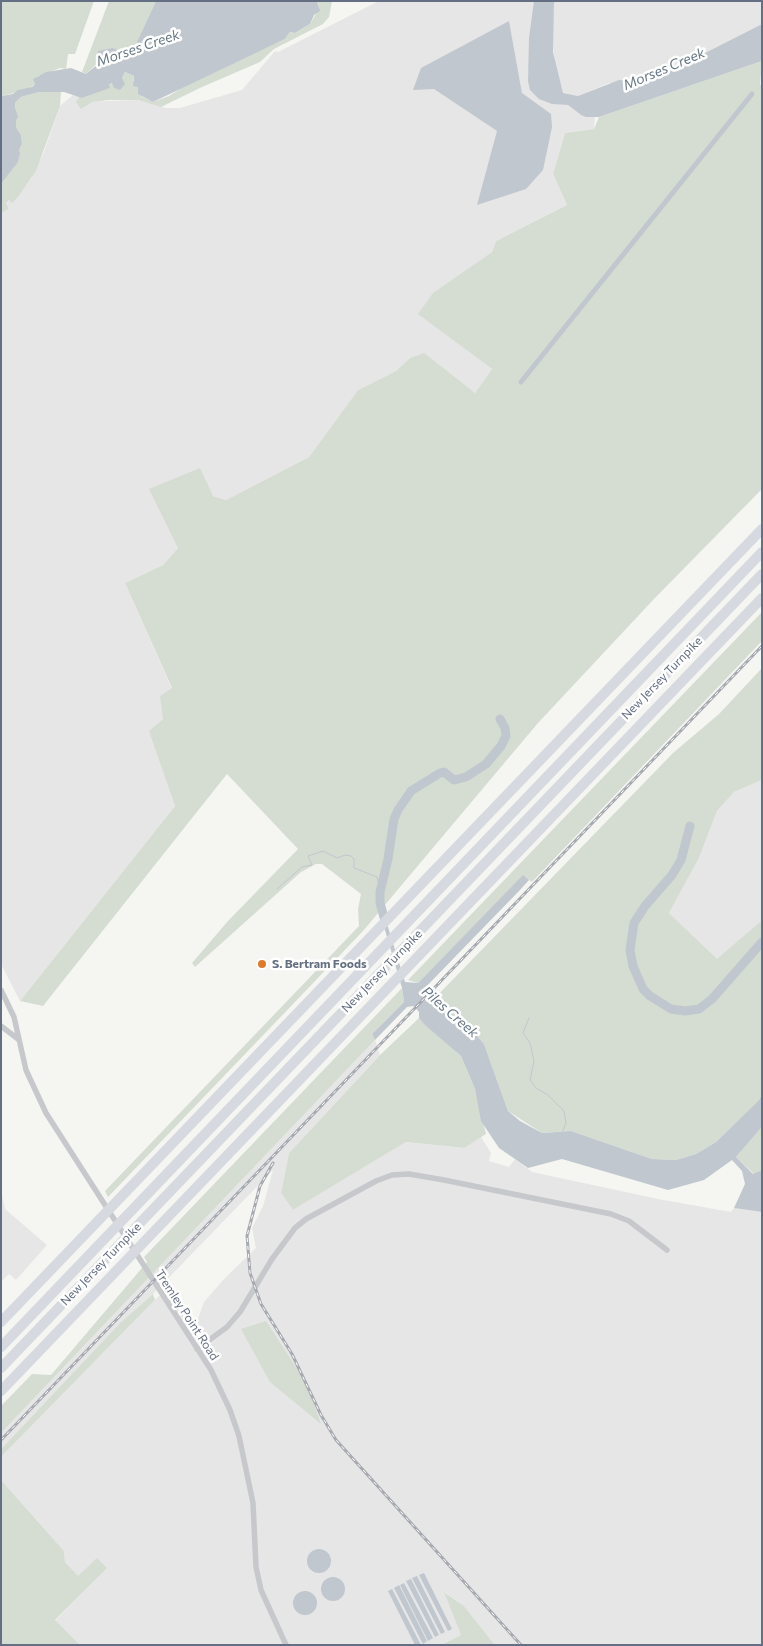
<!DOCTYPE html>
<style>
body{margin:0}
#map{position:relative;width:763px;height:1646px;overflow:hidden;background:#f5f6f2;font-family:Commissioner,sans-serif}
canvas{display:block}
.frame{position:absolute;inset:0;border:2px solid #656f83;pointer-events:none}
</style>
<div id="map">
<canvas width="763" height="1646"></canvas>
<div class="frame"></div>
</div>
<script>
const c = document.querySelector('canvas').getContext('2d');
c.lineJoin = 'round';
function fillPath(path, color) {
  c.fillStyle = color;
  c.fill(path, 'evenodd');
}
function toPath(rows) {
  const path = new Path2D();
  for (const r of rows) {
    if (r.length === 3) {
      path.moveTo(r[0] + r[2], r[1]);
      path.arc(r[0], r[1], r[2], 0, 2 * Math.PI);
      continue;
    }
    path.moveTo(r[0], r[1]);
    for (let i = 2; i < r.length; i += 2) path.lineTo(r[i], r[i + 1]);
  }
  return path;
}
function strokePath(path, color, width, dash) {
  c.strokeStyle = color;
  c.lineWidth = width;
  c.lineCap = dash ? 'butt' : 'round';
  c.setLineDash(dash || []);
  c.stroke(path);
}
function drawText(font, color, halo, rows, align = 'center') {
  c.font = font + ' Commissioner,sans-serif';
  c.lineWidth = 5;
  c.setLineDash([]);
  c.textBaseline = 'middle';
  c.strokeStyle = halo;
  c.fillStyle = color;
  for (const [text, x, y, turn = 0] of rows) {
    c.save();
    c.translate(x, y);
    c.rotate((+turn || 0) * Math.PI / 180);
    c.textAlign = isNaN(turn) ? turn : align;
    if (halo) c.strokeText(text, 0, 0);
    c.fillText(text, 0, 0);
    c.restore();
  }
}
fillPath(toPath([
 [379,1,534,1,528,81,560,104,568,105,581,115,595,117,594,129,565,133,553,174,567,205,496,241,492,252,434,293,419,314,492,369,475,393,410,358,396,371,358,390,309,457,226,500,213,496,178,548,163,565,125,583,172,689,163,719,150,731,175,806,20,1001,1,964,1,213,9,209,6,203,9,200,14,201,31,179,44,152,60,106,73,95,80,96,77,102,138,100,166,108,180,108,242,90,275,51,278,52],
 [509,22,522,93,497,131,434,88],
 [554,1,762,1,762,24,648,82,609,83,578,96,563,93,555,65,552,37],
 [762,780,762,920,717,960,669,913,699,858,717,811,734,792],
 [375,1040,380,1055,289,1153,281,1193,293,1210,406,1142,463,1148,481,1137,491,1153,489,1161,509,1167,515,1159,532,1172,658,1199,731,1212,734,1208,762,1212,762,1645,495,1645,464,1606,445,1592,461,1635,441,1645,80,1645,55,1621,106,1568,78,1577,65,1562,64,1551,1,1480,1,1457,165,1290,194,1330,204,1302,224,1279,256,1248,252,1228,263,1206,273,1170,153,1294,121,1322,1,1449,1,1433],
 [1,1190,5,1209,47,1245,16,1280,9,1274,1,1282]
]), '#e6e6e6');
fillPath(toPath([
 [1,1,94,1,75,54,68,54,66,69,60,68,38,76,34,79,35,84,27,90,1,96],
 [109,1,156,1,131,56,113,48,86,74,82,72],
 [317,1,332,1,329,17,323,24,274,49,260,62,202,87,161,107,138,100,109,100,92,102,81,109,76,102,80,96,82,98,109,88,109,85,122,78,125,72,134,76,133,81,138,87,141,96,153,102,169,96,193,81,285,39,290,32,295,33,302,29,310,24,317,12,319,6],
 [762,61,760,85,762,84,762,489,654,599,538,723,363,931,108,1197,105,1191,359,926,358,909,361,894,322,864,316,864,301,872,195,967,192,963,228,921,298,849,227,774,43,1006,20,1001,175,806,149,731,163,719,160,696,172,688,125,583,163,565,178,548,149,489,200,468,213,496,226,500,309,457,358,390,396,371,410,358,424,353,475,393,492,369,418,314,433,293,492,252,496,241,567,205,553,174,565,133,594,129,599,117],
 [39,92,61,92,60,106,36,171,18,197,12,203,9,200,6,203,9,209,1,213,1,184,18,161,19,150,22,144,21,135,16,127,15,103,21,97],
 [762,612,762,641,532,882,523,876,418,983,408,980],
 [762,668,762,780,734,792,717,811,699,858,669,913,717,959,762,920,762,1094,759,1100,716,1142,696,1154,676,1160,652,1159,571,1131,542,1133,508,1111,484,1044,467,1024,431,1002,673,753,719,714],
 [402,988,404,1002,372,1034,375,1040,1,1433,1,1406,32,1374,51,1375,147,1262,144,1257],
 [419,1018,461,1056,475,1089,486,1134,464,1148,406,1142,293,1210,281,1193,289,1153,380,1055],
 [762,1127,762,1170,754,1174,736,1157],
 [153,1294,155,1300,1,1457,1,1449,121,1322],
 [266,1321,307,1384,321,1424,270,1382,241,1329],
 [1,1480,64,1551,65,1562,78,1576,97,1558,107,1568,55,1620,80,1645,1,1645],
 [444,1592,464,1606,495,1645,441,1645,461,1635]
]), '#d5ddd3');
fillPath(toPath([
 [156,1,317,1,320,11,314,15,310,24,295,33,290,32,285,39,153,102,138,94,138,87,133,86,134,76,125,72,122,78,125,84,120,90,114,88,112,83,109,85,110,88,82,98,64,92,39,92,21,97,15,103,15,107,18,117,16,120,16,127,21,135,22,144,19,150,20,153,18,162,1,184,1,96,13,94,18,90,32,87,35,84,33,79,46,72,71,68,86,74,98,64,98,51,113,48,131,55],
 [534,1,554,1,553,52,563,93,578,96,619,80,648,82,762,24,762,61,599,117,586,117,581,115,568,105,552,104,539,99,530,90,528,81,529,38],
 [509,21,522,93,551,114,552,127,543,170,526,189,477,205,497,131,434,89,413,90,421,68],
 [523,875,529,880,519,891,419,994,467,1024,484,1044,508,1111,520,1121,542,1133,571,1131,652,1159,676,1160,696,1154,716,1142,759,1100,762,1094,762,1127,736,1157,753,1174,762,1170,762,1212,734,1208,745,1184,742,1171,732,1160,704,1180,668,1190,562,1159,528,1168,499,1148,481,1121,475,1089,461,1056,425,1025,419,1018,419,1012,414,1006,407,1007,375,1040,372,1034,404,1002,402,988,380,913,384,906,384,914,405,982,418,983],
 [319,1561,12],
 [424,1573,452,1629,448,1631,419,1575],
 [417,1576,445,1632,441,1634,412,1578],
 [333,1589,12],
 [411,1579,439,1635,435,1637,406,1581],
 [404,1583,433,1638,428,1641,400,1585],
 [399,1585,427,1641,423,1644,394,1588],
 [392,1589,421,1645,415,1645,388,1591],
 [305,1603,12]
]), '#c1c7ce');
strokePath(toPath([
 [277,889,302,867,312,865,308,856,323,851,337,858,345,855,351,856,354,859,354,868,377,877,380,889],
 [529,1018,523,1033,530,1043,534,1061,530,1080,536,1088,548,1095,564,1111,566,1123,562,1133]
]), '#c1c7ce', 1);
strokePath(toPath([
 [521,382,752,94]
]), '#c1c7ce', 5);
strokePath(toPath([
 [690,826,681,860,672,875,645,906,634,923,630,950,633,966,643,989,650,996,671,1009,685,1011,699,1009,712,999,762,942],
 [385,921,380,903,380,892,388,859,394,819,398,810,411,791,440,773,444,772,454,780,466,777,486,764,501,746,506,736,505,728,500,719]
]), '#c1c7ce', 9);
strokePath(toPath([
 [1,990,14,1017,26,1070,46,1113,211,1370,230,1410,239,1436,253,1503,256,1567,261,1590,286,1645],
 [1,1026,18,1039],
 [197,1349,227,1327,240,1312,272,1259,295,1228,306,1219,376,1181,392,1175,409,1174,444,1180,611,1214,629,1221,667,1250]
]), '#c6c8cc', 5.5);
strokePath(toPath([
 [1,1322,762,529],
 [1,1347,762,552],
 [1,1368,762,574],
 [1,1391,762,598]
]), '#d6d9df', 10);
const rail = toPath([
 [273,1163,260,1186,247,1236,250,1273,261,1304,292,1354,321,1415,336,1440,521,1645],
 [1,1440,762,646]
]);
strokePath(rail, '#a6a9b0', 3);
strokePath(rail, '#fff', 1, [4]);
for (const [x, y, r, color] of [
 [262,964,5,"#df7a29"]
]) {
  const dot = new Path2D();
  dot.arc(x, y, r, 0, 2 * Math.PI);
  c.fillStyle = color;
  c.fill(dot);
  strokePath(dot, '#fff', 2);
}
drawText('12px', '#656f83', '#fff', [
 ["New Jersey Turnpike",662,678,-46],
 ["New Jersey Turnpike",382,971,-46],
 ["New Jersey Turnpike",101,1264,-46],
 ["Tremley Point Road",187,1315,57]
]);
drawText('bold 12px', '#656f83', '#fff', [
 ["S. Bertram Foods",272,964]
], 'left');
drawText('italic 14px', '#667786', '#fff', [
 ["Morses Creek",138,48,-19],
 ["Morses Creek",664,69,-23],
 ["Piles Creek",450,1012,41]
]);
</script>
